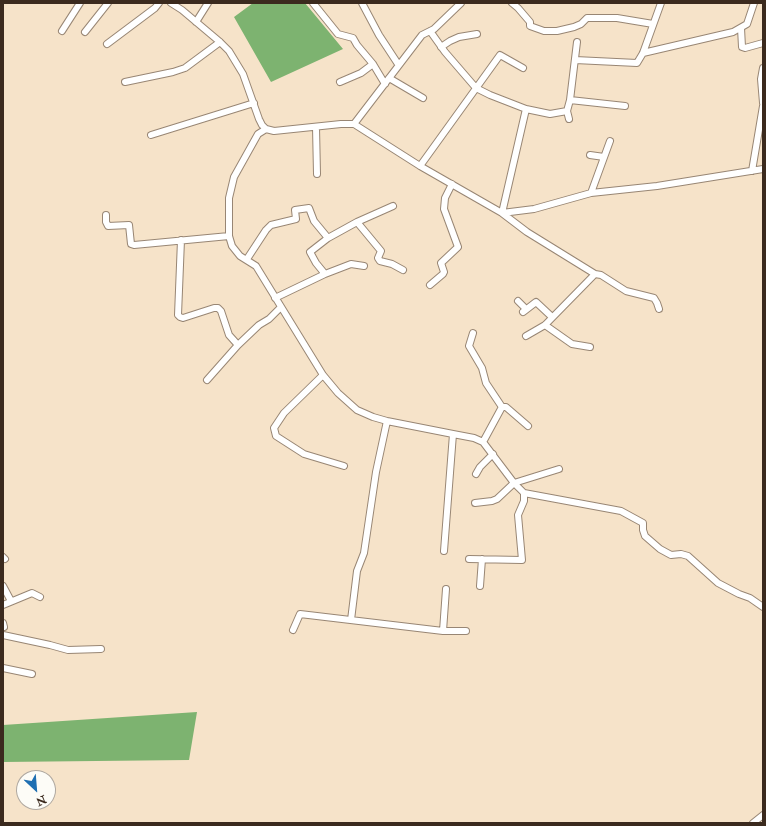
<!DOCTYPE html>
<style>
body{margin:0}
#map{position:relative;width:766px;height:826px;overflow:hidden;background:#f6e3c9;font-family:"IM FELL Double Pica",serif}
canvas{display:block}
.frame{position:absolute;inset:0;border:4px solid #3b2a1e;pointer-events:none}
.north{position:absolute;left:16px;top:770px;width:40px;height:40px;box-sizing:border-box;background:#fdfcf7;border:1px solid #afa8a0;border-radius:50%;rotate:154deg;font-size:11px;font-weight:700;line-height:16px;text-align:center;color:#3b2a1e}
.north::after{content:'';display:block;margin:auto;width:14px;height:18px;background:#1f6fb2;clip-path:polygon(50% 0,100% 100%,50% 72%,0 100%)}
</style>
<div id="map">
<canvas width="766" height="826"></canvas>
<div class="frame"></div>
<div class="north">N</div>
</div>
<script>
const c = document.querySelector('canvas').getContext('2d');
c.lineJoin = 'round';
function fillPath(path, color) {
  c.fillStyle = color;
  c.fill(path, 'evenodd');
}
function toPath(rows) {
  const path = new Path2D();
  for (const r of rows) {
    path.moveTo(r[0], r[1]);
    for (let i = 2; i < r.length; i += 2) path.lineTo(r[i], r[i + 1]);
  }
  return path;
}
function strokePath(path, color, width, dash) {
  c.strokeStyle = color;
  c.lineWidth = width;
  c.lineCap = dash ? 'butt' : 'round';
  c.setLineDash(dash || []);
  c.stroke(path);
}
fillPath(toPath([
 [253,3,305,3,343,49,271,82,234,17],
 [197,712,189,760,3,762,3,725]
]), '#7db370');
const minor = toPath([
 [171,3,182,10,220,42,229,51,243,74,259,119,262,125,266,129,274,131,341,124,354,124,420,166,502,213,534,209,591,193,657,186,763,169],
 [313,3,338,34,353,38,357,45,373,64,385,84],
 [362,3,379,35,398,64],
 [512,3,518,8,530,22,530,26,544,31,557,31,574,27,581,24,587,18,617,18,653,24],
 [196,22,208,3],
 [741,28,742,47,745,48,763,43],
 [62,31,80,3],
 [430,31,445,52,476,88,490,95,526,109,550,114,567,111],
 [85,32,108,3],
 [107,44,155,8,159,3],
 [441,47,450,41,459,37,477,34],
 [643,53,733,32,747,24,754,3],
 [575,60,637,63,643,53,661,3],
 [763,68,761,79,763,103],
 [389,78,423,98],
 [125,82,173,72,185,68,220,42],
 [340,82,361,73,373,64],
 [570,100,625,106],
 [526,109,502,213,527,232,595,274,601,275,626,291,654,298,657,303,659,309],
 [569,119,567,111,570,100,577,42],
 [354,124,422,35,434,29,461,3],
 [316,127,317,174],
 [151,135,254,103],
 [590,155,604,157],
 [420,166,500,55,523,68],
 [752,171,763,106],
 [591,193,610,141],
 [106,215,106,222,108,226,129,225,131,244,134,245,229,236,229,198,234,177,258,134,266,129],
 [357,222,381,251,378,258,380,261,392,264,403,270],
 [229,236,232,246,240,256,256,266,323,375,338,393,357,410,373,417,387,421,453,434,474,438,483,442,514,483,524,493,621,511,643,523,643,530,645,536,660,549,671,555,681,554,688,556,718,583,739,594,750,598,763,607],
 [181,240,178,315,180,317,183,318,214,308,218,308,221,311,229,335,238,345],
 [247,259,266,230,271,225,296,219,295,210,309,208,314,221,328,238],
 [325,274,316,263,310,252,328,238,357,222,393,206],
 [430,285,443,274,444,272,441,263,458,247,444,209,445,198,452,184],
 [275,298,325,274,351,264,364,266],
 [518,301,526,309],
 [523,312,536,302,552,317],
 [545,325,572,344,590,347],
 [473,333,469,346,482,368,486,383,502,407,506,407,528,426],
 [526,336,545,325,595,274],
 [323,375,284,413,274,428,276,436,304,454,344,466],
 [207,380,238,345,259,325,269,319,281,307],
 [483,442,502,407],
 [476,474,480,467,493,454],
 [475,503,492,501,497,499,514,483,559,469],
 [444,551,453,434],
 [3,557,5,559],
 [469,559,522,560,518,515,524,501,524,493],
 [3,586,11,601],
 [480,586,482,559],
 [3,605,32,593,40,597],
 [351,620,357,571,364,553,376,472,387,421],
 [3,623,4,627],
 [293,630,300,614,443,631,466,631],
 [443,631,446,589],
 [3,635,50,645,68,650,101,649],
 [3,668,32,674],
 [753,823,763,815]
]);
strokePath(minor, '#988674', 8);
strokePath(minor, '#fff', 6);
</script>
